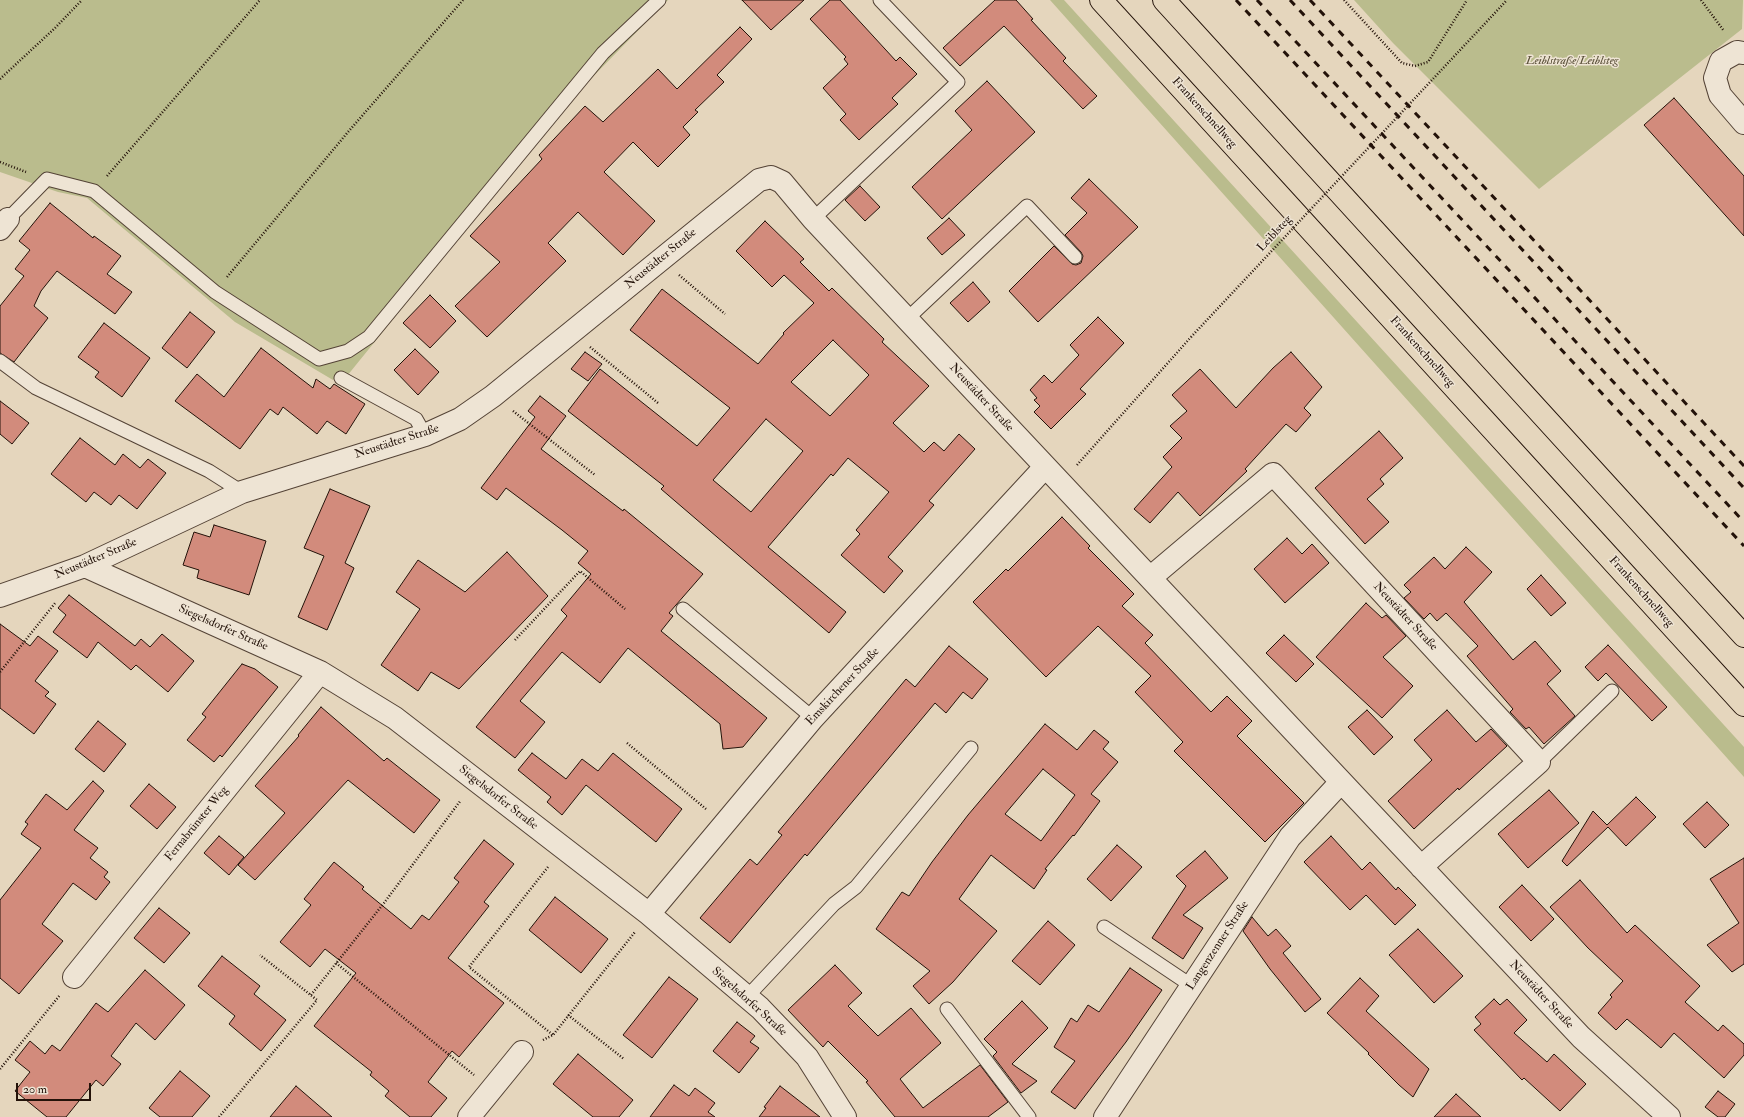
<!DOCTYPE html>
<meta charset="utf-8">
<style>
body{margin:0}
#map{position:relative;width:1744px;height:1117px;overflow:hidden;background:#e5d6bd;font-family:"IM FELL Double Pica",serif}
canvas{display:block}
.scale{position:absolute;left:16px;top:1083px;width:75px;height:18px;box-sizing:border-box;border:2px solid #231209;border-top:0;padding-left:5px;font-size:12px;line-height:14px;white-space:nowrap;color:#231209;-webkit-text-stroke:3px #eee4d4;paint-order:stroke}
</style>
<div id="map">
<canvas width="1744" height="1117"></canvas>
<div class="scale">20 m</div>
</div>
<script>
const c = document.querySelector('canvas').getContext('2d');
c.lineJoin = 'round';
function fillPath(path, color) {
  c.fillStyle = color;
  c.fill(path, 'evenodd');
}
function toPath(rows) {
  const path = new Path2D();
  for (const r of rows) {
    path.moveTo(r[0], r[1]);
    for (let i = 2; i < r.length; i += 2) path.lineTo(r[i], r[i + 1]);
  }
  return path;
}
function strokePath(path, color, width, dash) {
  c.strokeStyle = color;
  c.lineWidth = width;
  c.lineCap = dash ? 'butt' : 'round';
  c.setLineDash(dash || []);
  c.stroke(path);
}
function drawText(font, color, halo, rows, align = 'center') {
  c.font = font + ' "IM FELL Double Pica",serif';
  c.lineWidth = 3;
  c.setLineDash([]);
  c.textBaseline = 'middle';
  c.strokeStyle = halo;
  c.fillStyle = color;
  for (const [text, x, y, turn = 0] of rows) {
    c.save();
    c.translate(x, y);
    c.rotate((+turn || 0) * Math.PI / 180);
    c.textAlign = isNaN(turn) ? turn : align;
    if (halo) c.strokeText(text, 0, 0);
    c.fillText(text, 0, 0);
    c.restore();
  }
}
fillPath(toPath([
 [0,0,668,0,573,97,347,376,339,371,333,380,235,322,87,198,58,192,0,172],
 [1050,0,1064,0,1744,747,1744,777],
 [1354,0,1743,0,1742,29,1539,189,1393,43]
]), '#babc8d');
const building = toPath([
 [742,0,804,0,771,30,742,0],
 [830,0,840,0,896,61,900,57,917,74,892,98,898,104,859,140,840,120,846,114,823,88,848,64,844,59,846,57,810,19,830,0],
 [995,0,1016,0,1033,19,1031,20,1066,58,1063,61,1097,96,1083,109,1004,26,960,66,943,48,995,0],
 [740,27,752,39,717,75,724,82,695,110,698,112,683,127,690,135,658,167,633,142,604,172,655,221,623,255,578,212,548,243,566,261,487,337,455,306,500,262,470,236,542,159,539,155,585,106,603,122,658,69,677,89,740,27],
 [987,81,1035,132,942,219,912,187,972,130,955,111,987,81],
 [1674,98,1744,176,1744,236,1644,125,1674,98],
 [1089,179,1138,227,1038,322,1009,291,1054,246,1072,264,1076,265,1081,263,1083,256,1081,252,1065,235,1087,213,1071,198,1089,179],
 [860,186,880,207,865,221,845,200,860,186],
 [50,203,93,238,94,236,121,256,107,274,132,292,115,314,57,271,41,291,34,306,48,318,14,362,0,353,0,306,24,276,15,269,30,250,19,241,50,203],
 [949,218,965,235,942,255,927,238,949,218],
 [765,221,804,259,800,262,829,291,832,288,884,339,882,342,929,386,893,423,924,452,934,442,944,451,959,434,975,449,929,501,934,505,888,557,903,571,884,593,841,555,860,534,856,530,889,492,848,458,833,476,831,474,768,547,846,612,829,633,661,489,664,486,568,411,600,369,697,446,730,408,630,330,662,289,758,364,784,334,783,333,814,303,784,275,772,287,736,251,765,221],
 [833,340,869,375,830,416,791,382,833,340],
 [766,419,803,451,751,512,713,480,766,419],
 [973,282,990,302,968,322,950,303,973,282],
 [430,295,456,321,430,348,403,323,430,295],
 [190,312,215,332,187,368,162,348,190,312],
 [1098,317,1124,343,1080,389,1086,394,1051,429,1034,412,1040,406,1034,400,1037,398,1030,390,1044,375,1052,383,1079,355,1070,345,1098,317],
 [104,323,150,358,122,397,95,377,99,372,78,357,104,323],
 [261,348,313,388,316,379,330,389,334,384,365,404,346,434,327,421,317,434,283,407,278,415,270,409,240,449,175,401,197,374,224,397,261,348],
 [415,349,439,372,418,395,394,370,415,349],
 [585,352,602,364,588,381,571,369,585,352],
 [1291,352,1322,387,1304,408,1311,415,1296,432,1286,424,1245,469,1247,471,1200,516,1178,492,1150,523,1134,509,1172,467,1163,457,1182,438,1170,426,1187,411,1172,395,1200,369,1236,408,1273,368,1291,352],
 [540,396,566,416,541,449,623,511,624,509,703,574,669,613,673,616,661,631,767,718,743,747,723,749,720,724,628,648,600,683,562,652,520,701,545,722,515,758,476,727,567,616,561,610,591,574,578,563,588,551,562,530,506,488,497,500,481,488,535,417,528,411,540,396],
 [0,401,29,423,12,444,0,434,0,401],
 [1379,431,1403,458,1380,479,1384,484,1367,499,1389,522,1365,544,1315,488,1379,431],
 [80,438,115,465,123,454,140,468,148,459,166,473,137,509,119,495,111,505,94,492,86,502,51,474,80,438],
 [330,489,370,506,345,563,354,568,327,630,298,617,324,556,304,548,330,489],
 [1062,517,1090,546,1088,548,1134,594,1122,606,1153,635,1145,643,1211,712,1227,696,1252,721,1237,736,1304,803,1265,842,1174,751,1183,742,1135,692,1151,676,1098,626,1046,677,973,602,1006,569,1008,571,1062,517],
 [214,525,266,541,249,595,197,578,199,570,183,565,194,532,210,537,214,525],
 [1287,538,1302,554,1312,544,1329,563,1285,603,1254,569,1287,538],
 [1466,547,1492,572,1464,602,1513,660,1535,641,1561,671,1547,684,1575,716,1544,744,1529,727,1526,729,1510,712,1513,709,1467,656,1478,646,1446,613,1437,621,1430,613,1424,619,1404,598,1411,592,1404,585,1434,557,1445,569,1466,547],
 [507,552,548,596,459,689,431,672,418,691,381,665,420,609,396,592,418,560,465,592,507,552],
 [1541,575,1566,603,1551,616,1527,589,1541,575],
 [69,595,135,646,141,639,150,647,162,634,194,661,168,692,136,665,131,670,98,642,87,658,53,632,66,615,58,608,69,595],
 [1366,603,1382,618,1386,615,1406,636,1383,657,1413,686,1382,718,1316,657,1366,603],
 [0,624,30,646,38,636,58,651,35,681,49,692,45,696,56,704,34,734,0,708,0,624],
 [1284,635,1314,664,1296,682,1266,653,1284,635],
 [1608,645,1667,707,1652,721,1606,673,1598,681,1585,667,1608,645],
 [949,646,988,679,972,699,963,692,946,713,935,703,807,856,805,854,730,943,700,918,750,859,757,865,782,835,778,832,906,679,915,687,949,646],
 [242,664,255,669,278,687,222,757,220,755,214,762,187,740,206,717,202,714,242,664],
 [321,707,384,761,387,758,440,800,414,833,348,780,255,880,238,865,285,813,255,786,299,736,298,735,321,707],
 [1367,710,1393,737,1374,755,1348,727,1367,710],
 [1447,710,1476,742,1491,729,1507,746,1459,790,1458,788,1414,829,1388,801,1432,760,1414,740,1447,710],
 [98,721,126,744,104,772,75,749,98,721],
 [1045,724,1077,750,1094,730,1109,742,1103,749,1118,762,1091,794,1100,801,1074,836,1073,835,1045,869,1047,870,1034,889,991,855,959,899,997,931,953,982,929,1004,913,986,930,971,876,929,902,892,909,896,932,862,968,815,1045,724],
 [1043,769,1075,795,1041,841,1005,814,1043,769],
 [532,753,566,779,582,759,598,771,613,753,682,809,656,842,586,785,562,815,547,802,551,797,518,770,532,753],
 [93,781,104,791,74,830,98,848,90,858,108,872,104,877,110,882,96,900,73,883,42,924,63,941,19,994,0,978,0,900,41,848,21,834,28,824,25,822,46,794,67,810,93,781],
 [149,784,176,807,157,829,130,806,149,784],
 [1549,790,1579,823,1528,868,1498,834,1549,790],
 [1636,797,1656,817,1626,846,1608,827,1567,866,1562,861,1593,811,1607,825,1636,797],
 [1707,802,1729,825,1705,848,1683,824,1707,802],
 [219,836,244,857,229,875,204,853,219,836],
 [1331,836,1362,870,1370,862,1396,890,1398,887,1416,905,1395,925,1366,895,1350,910,1304,862,1331,836],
 [484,840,514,864,484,902,489,906,448,958,504,1003,459,1057,452,1051,428,1082,447,1098,431,1117,410,1117,385,1096,389,1091,370,1075,372,1072,314,1026,356,973,325,949,310,967,280,942,311,905,304,899,334,862,364,887,362,889,411,929,422,915,429,920,459,882,454,878,484,840],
 [1117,845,1142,867,1111,901,1087,879,1117,845],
 [1205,851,1228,878,1183,915,1203,928,1183,959,1152,938,1186,886,1176,876,1205,851],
 [1744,858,1744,964,1732,972,1707,945,1739,923,1710,879,1744,858],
 [1580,880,1627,933,1635,925,1700,986,1685,1002,1718,1031,1723,1025,1744,1044,1744,1055,1724,1078,1674,1033,1661,1048,1627,1019,1616,1030,1598,1013,1612,997,1610,995,1623,981,1588,948,1550,907,1580,880],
 [1522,885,1554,919,1531,941,1499,907,1522,885],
 [555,897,608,939,581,973,529,930,555,897],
 [159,908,190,933,164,963,134,938,159,908],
 [1252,917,1268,936,1276,929,1291,946,1283,953,1321,999,1305,1012,1270,969,1243,931,1252,917],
 [1048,921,1075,945,1040,985,1012,961,1048,921],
 [1418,929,1463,976,1434,1003,1389,955,1418,929],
 [222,956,260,986,254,994,286,1020,261,1051,229,1024,235,1016,198,986,222,956],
 [835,965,862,993,848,1006,878,1036,911,1008,941,1043,900,1079,923,1108,980,1065,1008,1102,988,1117,895,1117,866,1082,868,1081,828,1041,823,1047,788,1010,835,965],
 [1130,968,1162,990,1126,1042,1075,1109,1051,1092,1075,1061,1054,1047,1071,1018,1077,1022,1088,1005,1099,1012,1130,968],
 [145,970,185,1005,155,1040,136,1023,111,1056,121,1064,103,1086,96,1080,66,1117,47,1117,15,1091,30,1072,15,1060,30,1041,45,1054,52,1045,60,1051,96,1003,108,1012,145,970],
 [669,977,698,999,652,1058,623,1035,669,977],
 [1360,978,1379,996,1366,1011,1429,1069,1413,1097,1399,1085,1368,1054,1369,1053,1327,1013,1360,978],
 [1494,999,1500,1005,1507,999,1527,1020,1514,1033,1547,1062,1554,1054,1586,1084,1560,1111,1524,1078,1522,1080,1474,1030,1481,1024,1475,1017,1494,999],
 [1022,1001,1048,1028,1012,1064,1037,1081,1021,1093,993,1056,997,1052,984,1039,1022,1001],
 [737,1022,755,1036,750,1042,759,1048,739,1073,713,1051,737,1022],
 [578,1054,633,1100,619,1117,593,1117,553,1084,578,1054],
 [180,1071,210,1096,192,1117,160,1117,149,1108,180,1071],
 [674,1085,689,1096,695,1088,715,1103,708,1112,715,1117,650,1117,674,1085],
 [296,1086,332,1117,270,1117,296,1086],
 [780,1086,820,1117,759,1117,766,1108,764,1107,780,1086],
 [1718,1091,1735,1104,1725,1117,1718,1117,1705,1107,1718,1091],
 [1456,1094,1481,1117,1434,1117,1456,1094]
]);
fillPath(building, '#d28b7c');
strokePath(building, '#231209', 1);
const service = toPath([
 [8,219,47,179,94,191,215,292,319,359,348,351,369,337,603,53,659,0],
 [813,219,958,82,880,0],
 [907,319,1027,206,1075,257],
 [0,361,36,388,209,471,242,492],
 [341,378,416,419,425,435],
 [683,609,813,718],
 [1539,762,1612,691],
 [1104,927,1192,986],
 [747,997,834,904,856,887,971,748],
 [947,1009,1029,1117]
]);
const minor = toPath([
 [1744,53,1737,52,1721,61,1715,78,1720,95,1744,123],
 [0,229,8,219],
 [85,566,320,672,395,718,649,914,760,1008,807,1057,845,1117],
 [1150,578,1273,474,1539,762,1421,867],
 [0,596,85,566,242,492,425,435,460,419,493,396,759,180,771,177,782,182,813,219,1581,1037,1669,1117],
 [649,914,813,718,1045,467],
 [74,977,320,672],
 [469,1117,522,1052],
 [1105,1117,1290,837,1341,782]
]);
const trunk = toPath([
 [1101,0,1744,705],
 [1164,0,1744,636]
]);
strokePath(service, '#544336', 15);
strokePath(minor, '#544336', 24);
strokePath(trunk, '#231209', 24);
strokePath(toPath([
 [1344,0,1402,63,1415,66,1428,62,1467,0],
 [1701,0,1724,31],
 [0,79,55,28,82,0],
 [0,162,26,172],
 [107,176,260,0],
 [679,275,725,314],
 [227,277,348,132,463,0],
 [590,347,658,403],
 [513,411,595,475],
 [1077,465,1191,337],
 [515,640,580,571,625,609],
 [0,672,56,602],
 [627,743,706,809],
 [548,867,469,967,553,1035],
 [336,963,474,1075],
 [311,995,384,903,461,800],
 [568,1015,624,1059],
 [543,1040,553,1035,635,932],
 [0,1069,60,995],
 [219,1117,317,1000,260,955]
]), '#231209', 2.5, [1, 2]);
strokePath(service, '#eee4d4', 13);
strokePath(minor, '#eee4d4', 22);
strokePath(trunk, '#e5d6bd', 22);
strokePath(toPath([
 [1236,0,1744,546],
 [1257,0,1744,522],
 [1290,0,1744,488],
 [1310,0,1744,466]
]), '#231209', 3, [7, 7]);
strokePath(toPath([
 [1191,337,1507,0]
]), '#231209', 2.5, [1, 2]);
drawText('italic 12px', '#584e37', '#eee4d4', [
 ["Leiblstraße/Leiblsteg",1572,61]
]);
drawText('12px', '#231209', '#eee4d4', [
 ["Frankenschnellweg",1204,113,48],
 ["Leiblsteg",1275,234,-47],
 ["Neustädter Straße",661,259,-39],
 ["Frankenschnellweg",1422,352,48],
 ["Neustädter Straße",981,398,47],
 ["Neustädter Straße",397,442,-18],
 ["Neustädter Straße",96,559,-23],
 ["Frankenschnellweg",1641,592,48],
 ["Neustädter Straße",1405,617,47],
 ["Siegelsdorfer Straße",223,628,24],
 ["Emskirchener Straße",843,687,-47],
 ["Siegelsdorfer Straße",498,798,38],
 ["Fernabrünster Weg",197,824,-51],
 ["Langenzenner Straße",1218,946,-57],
 ["Neustädter Straße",1541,995,47],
 ["Siegelsdorfer Straße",749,1002,42]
]);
</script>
